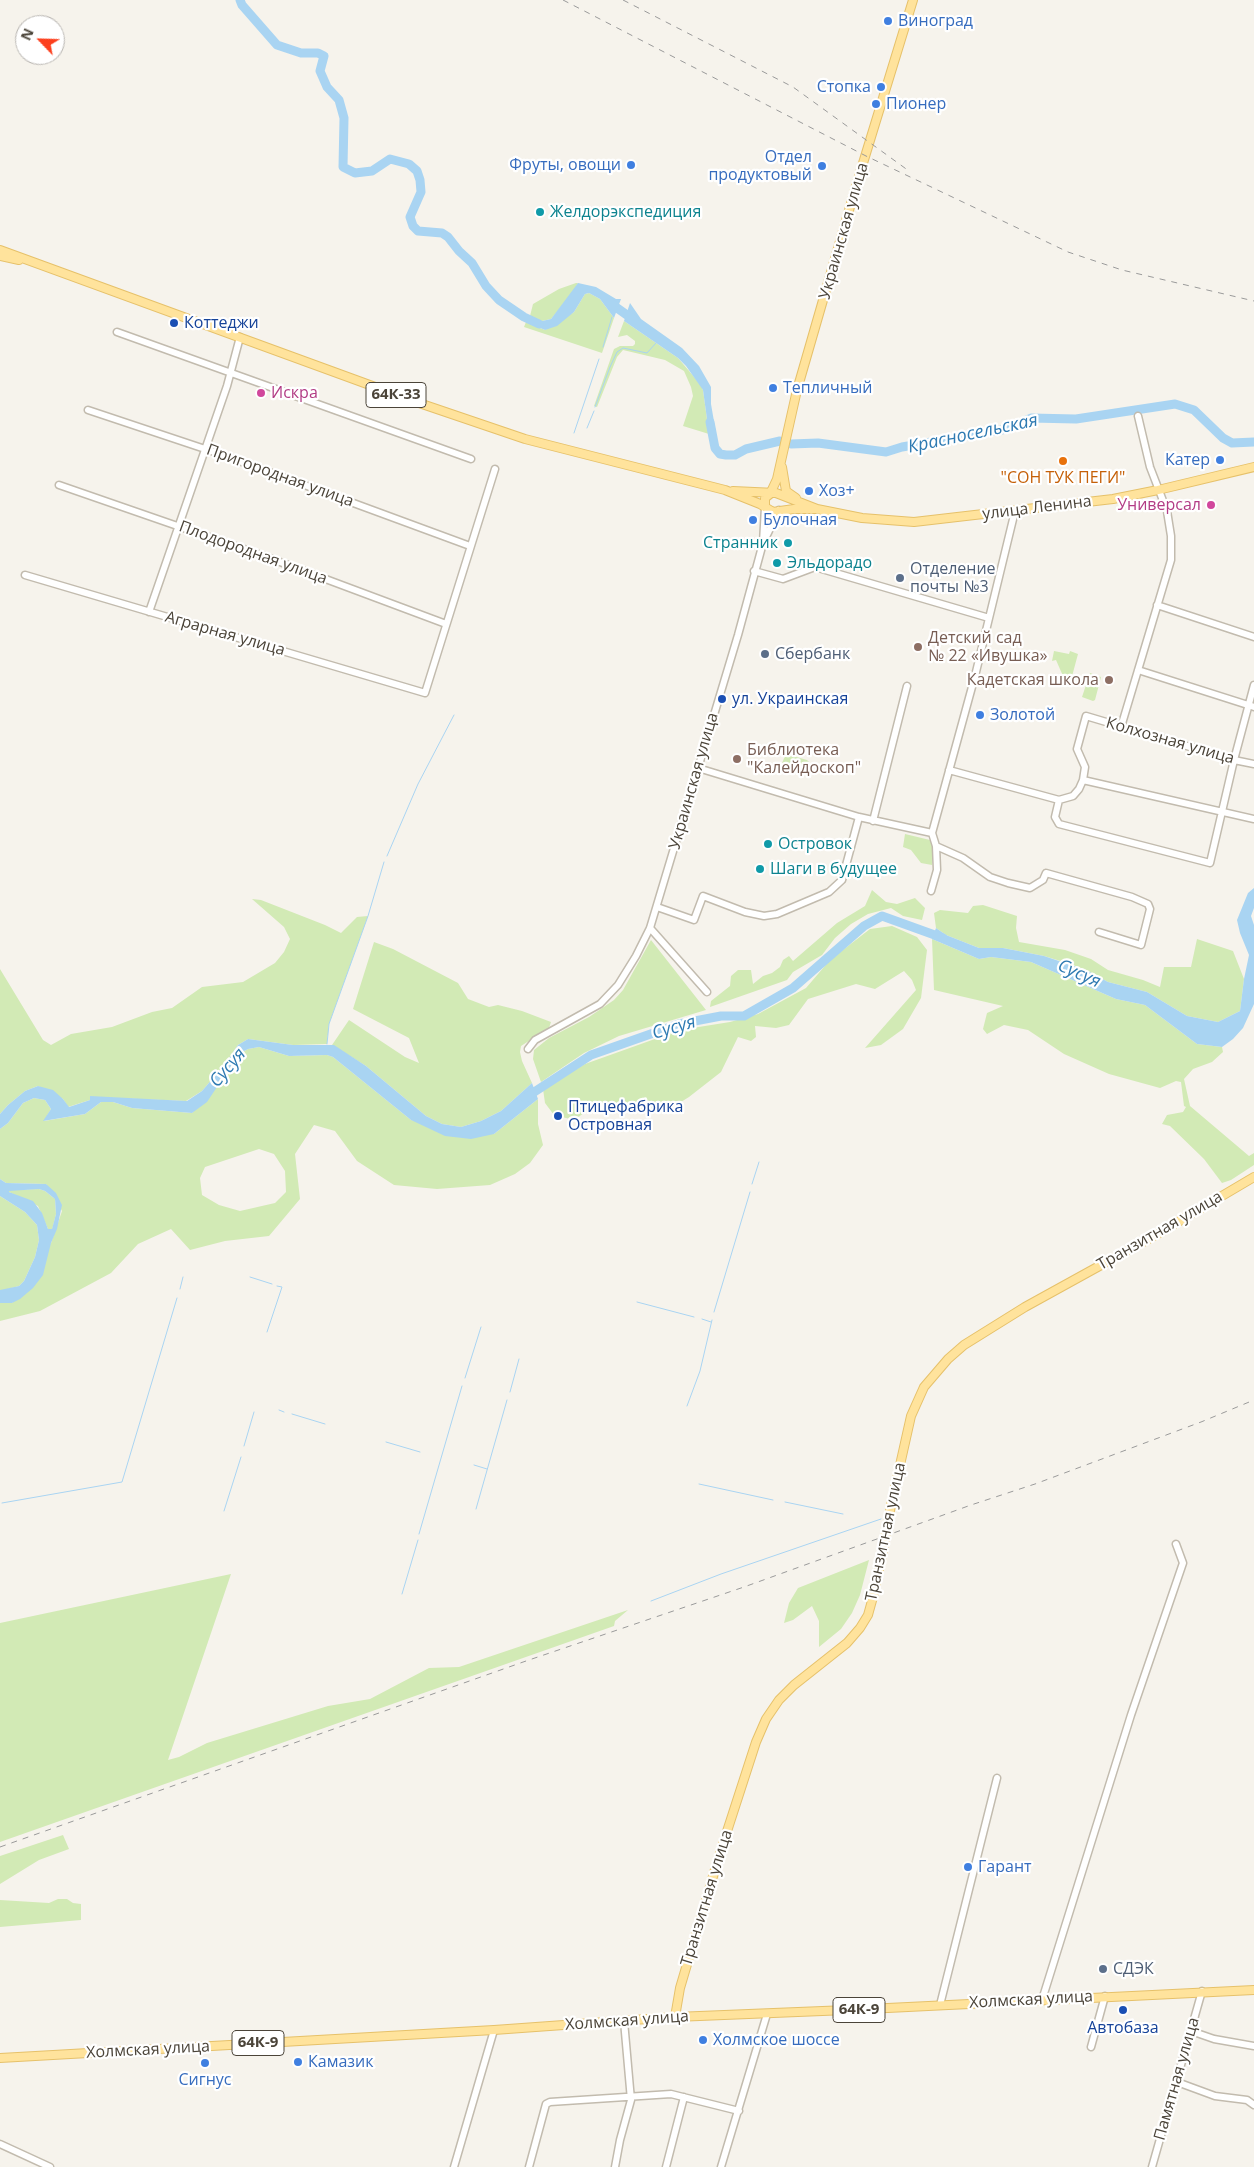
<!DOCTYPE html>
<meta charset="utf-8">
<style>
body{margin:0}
#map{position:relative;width:1254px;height:2167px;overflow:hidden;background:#f6f3ec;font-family:"Open Sans",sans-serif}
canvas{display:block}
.north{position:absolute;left:15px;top:15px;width:50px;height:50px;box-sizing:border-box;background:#fff;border:1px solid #b7b4b0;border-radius:50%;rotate:294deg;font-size:14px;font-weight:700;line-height:20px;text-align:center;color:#4b4439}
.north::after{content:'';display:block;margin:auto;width:18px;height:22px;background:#fc3f1d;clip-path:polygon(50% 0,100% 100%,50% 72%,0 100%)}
</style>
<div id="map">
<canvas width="1254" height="2167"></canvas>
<div class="north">N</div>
</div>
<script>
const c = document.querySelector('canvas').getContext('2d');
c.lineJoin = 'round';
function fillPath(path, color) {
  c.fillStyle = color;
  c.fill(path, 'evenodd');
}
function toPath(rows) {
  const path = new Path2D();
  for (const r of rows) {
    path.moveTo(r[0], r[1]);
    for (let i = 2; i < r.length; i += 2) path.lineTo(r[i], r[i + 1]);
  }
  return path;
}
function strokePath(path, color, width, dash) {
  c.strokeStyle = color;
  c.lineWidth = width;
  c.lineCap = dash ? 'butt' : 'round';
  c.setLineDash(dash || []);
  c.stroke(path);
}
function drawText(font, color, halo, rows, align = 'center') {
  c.font = font + ' "Open Sans",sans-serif';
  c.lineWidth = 4.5;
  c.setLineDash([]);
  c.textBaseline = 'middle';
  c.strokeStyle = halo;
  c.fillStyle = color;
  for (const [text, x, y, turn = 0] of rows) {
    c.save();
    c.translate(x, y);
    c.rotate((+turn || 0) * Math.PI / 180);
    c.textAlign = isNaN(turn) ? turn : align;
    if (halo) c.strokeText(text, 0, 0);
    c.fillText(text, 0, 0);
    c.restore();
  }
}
fillPath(toPath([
 [576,283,578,283,573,293,551,319,542,321,530,316,533,304,559,289],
 [589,293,600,299,614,318,602,353,524,327,526,322,545,330,574,312,585,294],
 [624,321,678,358,701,385,703,390,709,434,683,426,693,396,691,387,684,371,665,360,623,350,617,357,597,407,594,406,614,349,620,346,633,346,635,344,635,341,627,335,618,337],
 [1054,651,1069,654,1070,651,1078,654,1071,680,1061,677,1063,676,1056,660,1052,661],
 [1090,673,1101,677,1095,700,1093,701,1082,697],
 [786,754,807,760,809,762,806,769,804,771,783,765,782,763],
 [905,834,930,840,933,846,932,865,921,863,911,850,903,847],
 [872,890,886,902,897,904,915,898,925,908,922,920,903,916,891,908,868,914,851,924,835,938,822,955,793,972,787,980,710,1007,711,1001,730,986,731,976,738,970,751,970,753,984,763,976,772,973,780,967,783,960,789,956,793,961,837,923,865,906],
 [252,899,261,900,325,925,341,933,357,917,368,916,329,1024,327,1044,293,1045,248,1039,238,1045,226,1063,202,1091,186,1101,90,1097,90,1100,68,1107,63,1099,38,1086,25,1091,8,1105,0,1114,0,969,43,1040,51,1045,71,1034,112,1027,152,1012,172,1008,202,987,243,982,275,963,284,952,290,939,284,927],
 [983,905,1017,916,1016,928,1019,942,1065,950,1091,959,1108,970,1143,980,1160,987,1164,967,1191,967,1197,939,1233,951,1244,979,1240,1011,1218,1022,1187,1016,1147,992,1108,982,1086,970,1067,963,1044,956,1003,948,979,948,946,935,936,928,934,913,940,910,968,913,973,906],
 [892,926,917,937,927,950,921,998,903,1029,881,1045,865,1048,916,990,912,980,904,971,875,989,856,984,808,999,789,1025,776,1028,755,1026,756,1037,751,1041,738,1037,721,1072,689,1097,663,1113,614,1104,597,1104,574,1120,554,1115,545,1103,543,1089,585,1064,680,1030,730,1022,758,1014,806,988,830,960,870,929],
 [932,939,979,959,991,957,1031,962,1116,999,1145,1005,1197,1044,1222,1047,1223,1052,1212,1062,1193,1069,1184,1079,1190,1106,1249,1156,1254,1153,1254,1165,1231,1180,1222,1183,1204,1159,1170,1126,1162,1124,1167,1115,1183,1112,1186,1107,1184,1106,1181,1082,1176,1081,1160,1088,1109,1074,1064,1054,1028,1030,1004,1025,987,1034,983,1029,987,1013,1003,1006,934,990],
 [651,940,706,1010,619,1036,584,1053,541,1082,533,1059,534,1050,549,1038,589,1017,614,1000,623,990],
 [374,942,393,949,458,983,468,999,489,1007,498,1005,522,1011,551,1022,549,1028,521,1046,520,1052,522,1061,532,1083,501,1111,481,1121,461,1127,442,1124,426,1116,366,1066,332,1045,349,1020,405,1057,419,1063,409,1038,353,1009],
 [259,1047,289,1056,327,1055,333,1057,411,1120,494,1134,538,1099,538,1124,543,1145,530,1163,515,1174,490,1185,437,1189,394,1185,357,1161,335,1131,314,1125,295,1154,300,1199,269,1236,225,1241,190,1250,171,1229,138,1244,111,1273,40,1311,0,1321,0,1303,12,1303,51,1243,62,1211,46,1184,6,1183,0,1179,0,1129,8,1123,23,1103,34,1098,45,1100,51,1109,44,1121,85,1114,101,1102,113,1102,132,1108,192,1113,230,1070,239,1054,248,1049],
 [259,1149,274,1154,285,1171,286,1192,275,1203,240,1211,219,1205,202,1195,200,1178,205,1167],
 [39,1189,45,1191,55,1199,56,1214,52,1230,48,1229,38,1206,9,1192,9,1190],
 [0,1196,25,1212,37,1225,39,1240,35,1257,24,1281,19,1286,4,1290,0,1290],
 [869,1560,860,1595,852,1613,841,1629,819,1647,819,1621,812,1606,793,1620,784,1623,789,1603,798,1588],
 [231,1574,168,1760,179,1757,207,1743,328,1706,370,1699,429,1668,459,1667,628,1610,615,1621,614,1626,0,1842,0,1623],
 [63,1835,69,1849,39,1860,0,1884,0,1856],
 [58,1899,67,1899,73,1903,81,1904,81,1920,0,1927,0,1900,49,1903]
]), '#d2eab5');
fillPath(toPath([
 [578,283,596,287,616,299,621,299,614,318,600,299,589,293,585,294,574,312,557,326,545,330,526,322,530,316,542,321,551,319],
 [630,303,641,319,682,348,699,366,711,387,711,404,716,433,709,434,703,390,686,366,678,358,624,321],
 [1254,888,1254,908,1251,916,1254,925,1254,1004,1243,1028,1233,1039,1222,1047,1197,1044,1145,1005,1116,999,1031,962,991,957,979,959,932,939,936,928,946,935,979,948,1003,948,1044,956,1086,970,1108,982,1147,992,1187,1016,1218,1022,1240,1011,1244,979,1249,955,1240,933,1237,920,1248,893],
 [248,1039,293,1045,334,1045,366,1066,426,1116,442,1124,461,1127,481,1121,501,1111,532,1083,538,1099,494,1134,471,1139,445,1136,411,1120,333,1057,327,1055,289,1056,259,1047,248,1049,239,1054,207,1102,192,1113,132,1108,113,1102,101,1102,85,1114,43,1121,51,1109,45,1100,34,1098,23,1103,8,1123,0,1129,0,1114,8,1105,25,1091,38,1086,53,1090,63,1099,69,1107,90,1100,90,1096,187,1101,202,1091,226,1063,238,1045],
 [0,1179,6,1183,46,1184,56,1193,62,1205,57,1229,51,1243,43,1275,33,1288,20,1299,12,1303,0,1303,0,1290,19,1286,24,1281,35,1257,39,1240,37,1225,25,1212,0,1196],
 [39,1189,45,1191,55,1199,56,1214,52,1229,48,1229,42,1213,33,1201,9,1192,9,1191]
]), '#a9d4f2');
strokePath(toPath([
 [603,347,612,317],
 [595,407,610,367,617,352,623,348,647,353,656,343],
 [587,428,594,411],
 [574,433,599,359],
 [387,856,418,784,454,715],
 [327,1044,329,1024,368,916,384,862],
 [752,1184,759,1162],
 [250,1277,272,1284],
 [180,1289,183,1277],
 [637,1302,694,1317],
 [714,1312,750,1192],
 [702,1319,711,1322],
 [267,1332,282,1287,277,1286],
 [465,1378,481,1327],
 [510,1392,519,1359],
 [687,1406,700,1371,712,1320],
 [279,1410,284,1412],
 [292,1414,325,1424],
 [386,1442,420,1452],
 [244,1446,254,1412],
 [474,1465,487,1469],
 [699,1484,773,1500],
 [785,1502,843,1514],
 [2,1503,122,1482,177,1298],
 [476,1509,507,1400],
 [224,1511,241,1457],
 [419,1534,462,1386],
 [402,1594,418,1540],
 [651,1601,721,1574,881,1519]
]), '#a9d4f2', 1);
strokePath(toPath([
 [240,0,242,5,277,45,301,53,318,53,324,56,320,71,327,87,339,100,344,118,343,167,355,173,372,171,390,159,409,164,417,171,420,180,421,192,410,217,413,226,418,231,442,233,448,237,459,251,472,263,486,286,499,300,524,317,539,324],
 [610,303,634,320],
 [710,422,715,448,720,454,726,455,735,455,746,449,780,441,791,444,818,443,886,452,902,447,1007,429,1031,418,1076,419,1175,404,1194,410,1223,438,1232,443,1254,442],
 [525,1098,591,1055,679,1024,721,1016,744,1016,793,988,864,926,882,916,943,938]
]), '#a9d4f2', 9);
const minor = toPath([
 [117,332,471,459],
 [88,410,223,455,470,546],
 [59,485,264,556,446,624],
 [765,539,779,510],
 [754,571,783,579,815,567,989,618],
 [25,575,425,693,495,469],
 [1157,605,1254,637],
 [149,612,227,386,240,337],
 [1138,670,1254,707],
 [1254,685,1234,760,1210,863,1059,824,1055,817,1059,800,1073,796,1079,789,1083,780,1085,767,1077,749,1086,716,1234,760,1254,764],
 [1121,727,1171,560,1171,536,1167,511,1150,467,1138,416],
 [698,768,859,817,932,833],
 [949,770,1059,800],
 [1083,780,1254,819],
 [873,821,907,686],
 [936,846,963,858,990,877,1008,883,1030,888,1043,880,1046,873,1132,897,1148,904,1150,909,1141,945,1099,932],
 [931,891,937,870,936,846,932,833,975,676,1015,511],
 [657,907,694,920,703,896,745,912,764,916,777,914,829,892,842,880,859,817],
 [650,928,707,992],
 [528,1049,535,1040,600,1004,618,985,636,956,650,928,738,635,763,543,765,507],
 [1042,2000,1131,1715,1183,1563,1176,1544],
 [940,2005,997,1778],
 [1191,2031,1214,2039,1254,2046],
 [1091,2047,1105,1996],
 [1177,2082,1215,2096,1247,2100,1254,2105],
 [0,2144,50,2167],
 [454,2167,494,2030],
 [529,2167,546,2104,550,2102,671,2094,739,2111],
 [615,2167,620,2140,631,2100,624,2021],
 [666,2167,684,2097],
 [721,2167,767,2014],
 [1152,2167,1202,1991]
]);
const major = toPath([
 [0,250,419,403,525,439,725,490,760,504,773,512,794,509,817,509],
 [0,256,19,260],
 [782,467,786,491,796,498],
 [733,491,776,493,817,509,862,518,914,522,1113,499,1158,490,1254,467],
 [765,507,765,498,770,494,777,479,797,390,856,186,913,0],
 [891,1505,911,1416,924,1387,948,1359,964,1345,1025,1307,1161,1232,1254,1177],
 [675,2017,680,1988,719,1856,756,1742,766,1719,779,1700,794,1685,847,1643,860,1628,868,1615,873,1597,882,1556],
 [0,2058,494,2030,675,2017,847,2010,1254,1990]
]);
strokePath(minor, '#c2bbae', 9);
strokePath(major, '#e6c16a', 10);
strokePath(minor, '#fff', 6);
strokePath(major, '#ffe39c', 8);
strokePath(toPath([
 [563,0,866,156,1068,252,1122,270,1254,301],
 [623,0,793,87,909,171],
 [0,1847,526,1661,744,1587,971,1505,1035,1484,1201,1422,1254,1400]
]), '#9a9a9a', 1, [6, 6]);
const majorBridge = toPath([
 [882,1556,891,1505]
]);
strokePath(majorBridge, '#e6c16a', 10, []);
strokePath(majorBridge, '#ffe39c', 8);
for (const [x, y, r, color] of [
 [888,21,5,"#3f7fe0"],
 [881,87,5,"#3f7fe0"],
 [876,104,5,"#3f7fe0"],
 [631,165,5,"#3f7fe0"],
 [822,166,5,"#3f7fe0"],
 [540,212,5,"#0f9aa8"],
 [174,323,5,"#1a4fb4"],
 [773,388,5,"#3f7fe0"],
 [261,393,5,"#d1479c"],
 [1220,460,5,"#3f7fe0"],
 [1063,461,5,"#e8710a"],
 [809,491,5,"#3f7fe0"],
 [1211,505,5,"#d1479c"],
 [753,520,5,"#3f7fe0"],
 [788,543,5,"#0f9aa8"],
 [777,563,5,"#0f9aa8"],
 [900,578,5,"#5c6f8a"],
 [918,647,5,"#8d6e63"],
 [765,654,5,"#5c6f8a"],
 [1109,680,5,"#8d6e63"],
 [722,699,5,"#1a4fb4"],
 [980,715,5,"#3f7fe0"],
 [737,759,5,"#8d6e63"],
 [768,844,5,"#0f9aa8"],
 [760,869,5,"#0f9aa8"],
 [558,1116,5,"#1a4fb4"],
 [968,1867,5,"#3f7fe0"],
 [1103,1969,5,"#5c6f8a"],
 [1123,2010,5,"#1a4fb4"],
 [703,2040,5,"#3f7fe0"],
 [298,2062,5,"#3f7fe0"],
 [205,2063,5,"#3f7fe0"]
]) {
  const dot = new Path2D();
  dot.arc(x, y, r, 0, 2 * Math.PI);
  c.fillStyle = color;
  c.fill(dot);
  strokePath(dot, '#fff', 2);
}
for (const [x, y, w] of [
 [396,395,60],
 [859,2010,52],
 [258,2043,52]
]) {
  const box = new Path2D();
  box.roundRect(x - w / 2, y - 12.5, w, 25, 4);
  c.fillStyle = '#fff';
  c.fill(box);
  strokePath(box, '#4b4439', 1);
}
drawText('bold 15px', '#4b4439', null, [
 ["64К-33",396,395],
 ["64К-9",859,2010],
 ["64К-9",258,2043]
]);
drawText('16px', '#366cbe', '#fff', [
 ["Виноград",898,21],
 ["Стопка",871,87,"right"],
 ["Пионер",886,104],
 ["Отдел",812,157,"right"],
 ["продуктовый",812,175,"right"],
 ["Фруты, овощи",621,165,"right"],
 ["Тепличный",783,388],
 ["Катер",1210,460,"right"],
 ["Хоз+",819,491],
 ["Булочная",763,520],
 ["Золотой",990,715],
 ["Гарант",978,1867],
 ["Холмское шоссе",713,2040],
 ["Камазик",308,2062],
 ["Сигнус",205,2080,"center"]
], 'left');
drawText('16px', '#0d838f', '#fff', [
 ["Желдорэкспедиция",550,212],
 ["Странник",778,543,"right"],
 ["Эльдорадо",787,563],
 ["Островок",778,844],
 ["Шаги в будущее",770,869]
], 'left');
drawText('16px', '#4b4439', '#fff', [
 ["Украинская улица",844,231,-74],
 ["Пригородная улица",280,476,20],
 ["улица Ленина",1037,508,-7],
 ["Плодородная улица",253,553,20],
 ["Аграрная улица",225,634,16],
 ["Колхозная улица",1170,741,16],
 ["Украинская улица",694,781,-74],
 ["Транзитная улица",1160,1231,-30],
 ["Транзитная улица",886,1532,-78],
 ["Транзитная улица",707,1898,-73],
 ["Холмская улица",1031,2000,-3],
 ["Холмская улица",627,2021,-4],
 ["Холмская улица",148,2050,-3],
 ["Памятная улица",1177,2079,-74]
]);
drawText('16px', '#164399', '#fff', [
 ["Коттеджи",184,323],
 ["ул. Украинская",732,699],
 ["Птицефабрика",568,1107],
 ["Островная",568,1125],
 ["Автобаза",1123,2028,"center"]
], 'left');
drawText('16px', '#b23c85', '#fff', [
 ["Искра",271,393],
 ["Универсал",1201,505,"right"]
], 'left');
drawText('16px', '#c56008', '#fff', [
 ["\"СОН ТУК ПЕГИ\"",1063,478]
]);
drawText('16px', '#4e5e75', '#fff', [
 ["Отделение",910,569],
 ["почты №3",910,587],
 ["Сбербанк",775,654],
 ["СДЭК",1113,1969]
], 'left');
drawText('16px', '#785e54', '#fff', [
 ["Детский сад",928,638],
 ["№ 22 «Ивушка»",928,656],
 ["Кадетская школа",1099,680,"right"],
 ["Библиотека",747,750],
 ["\"Калейдоскоп\"",747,768]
], 'left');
drawText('italic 18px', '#2e7ab2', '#fff', [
 ["Красносельская",973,434,-12],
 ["Сусуя",1079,974,24],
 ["Сусуя",674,1028,-16],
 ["Сусуя",228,1068,-49]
]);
</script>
